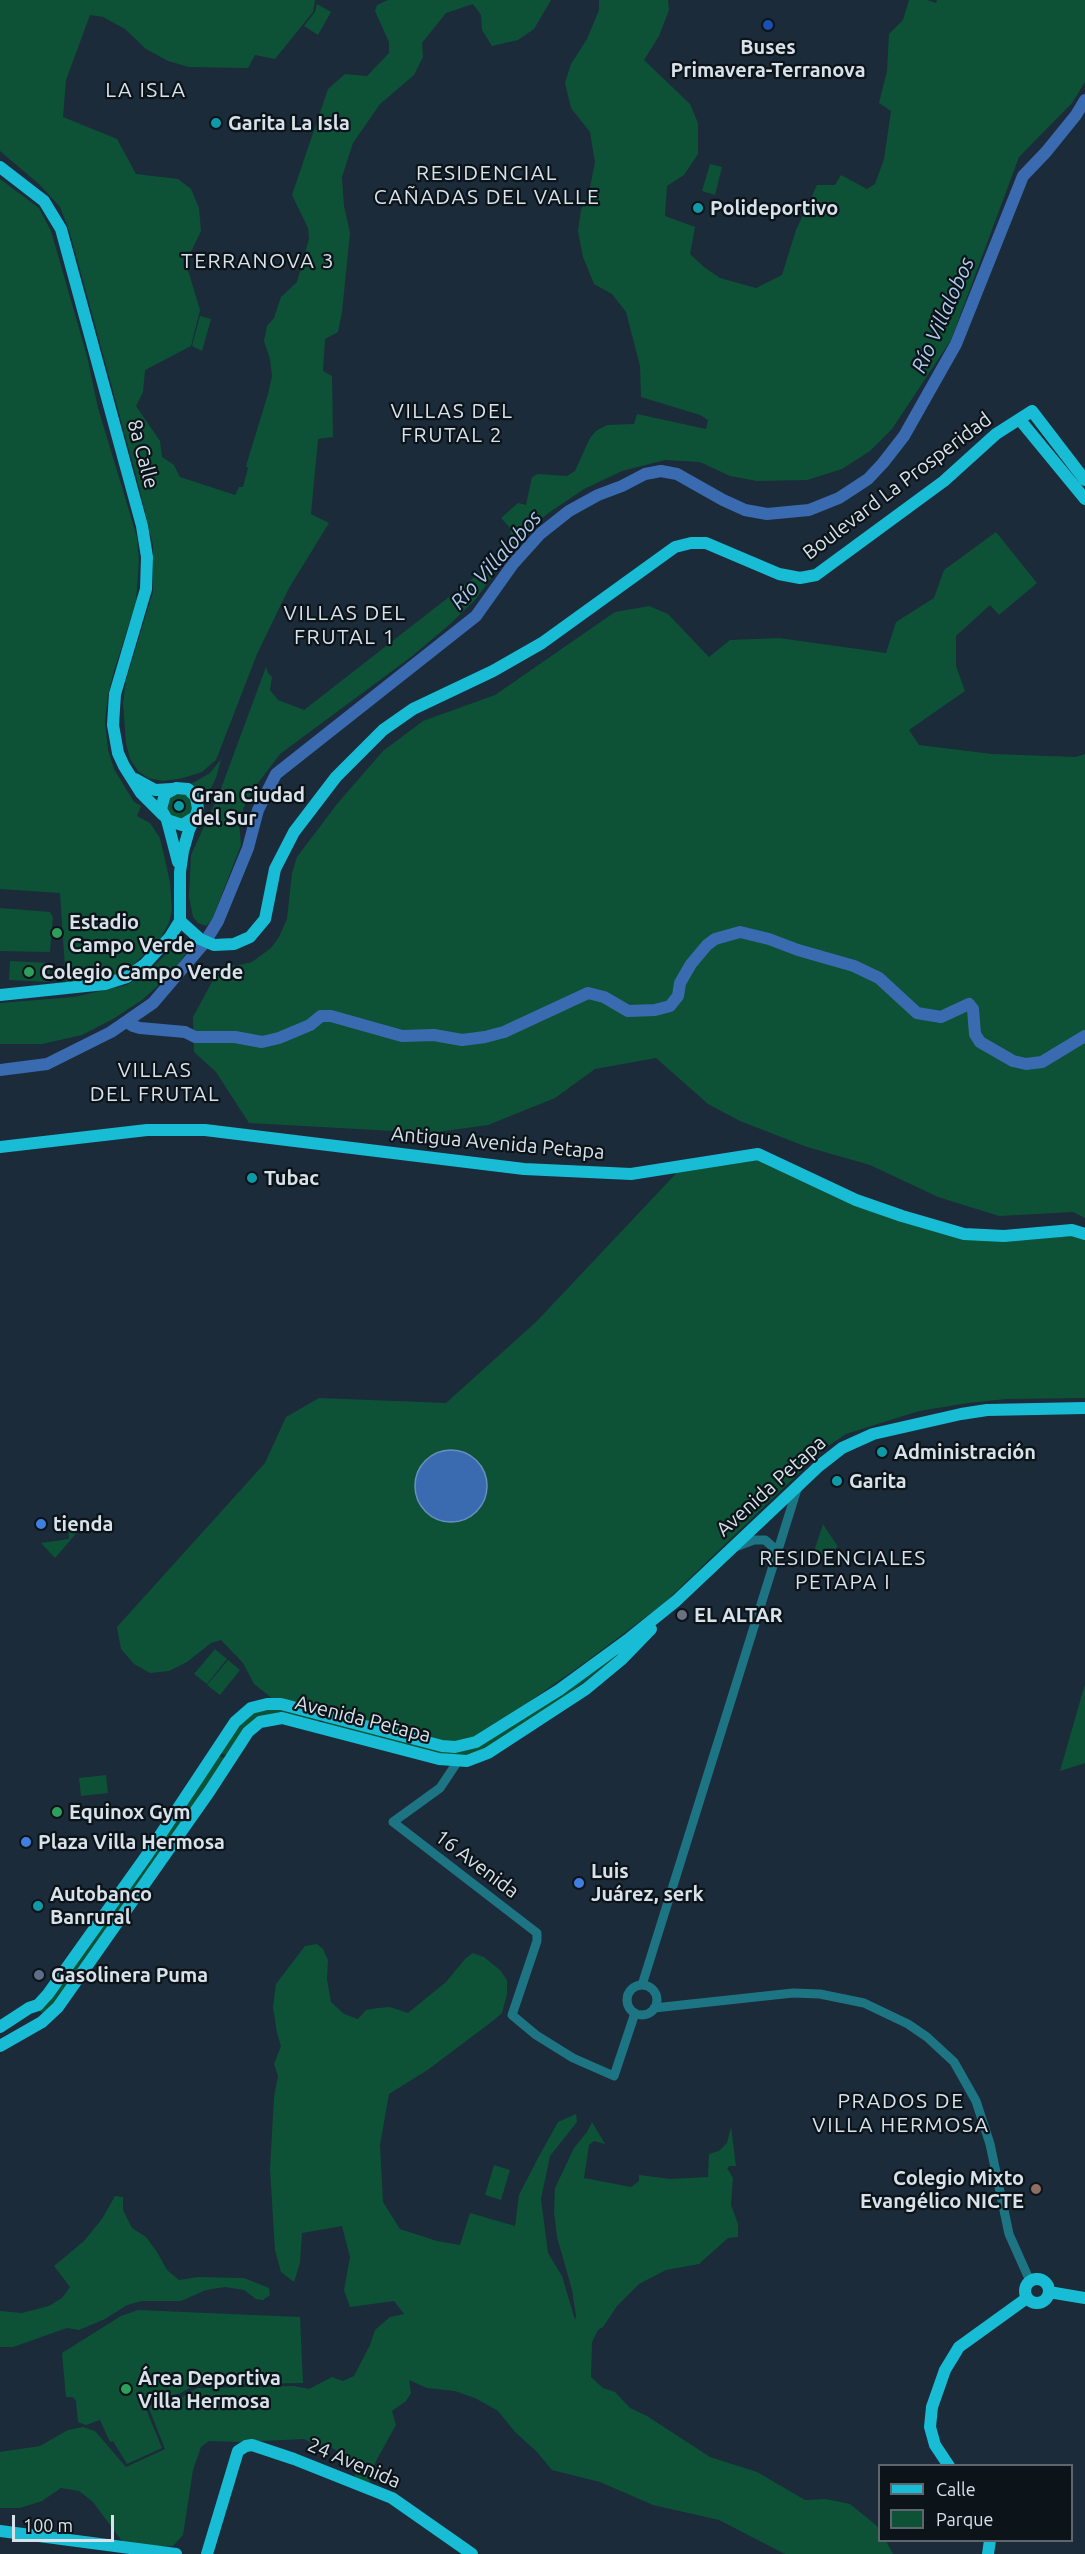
<!DOCTYPE html>
<meta charset="utf-8">
<style>
body{margin:0}
#map{position:relative;width:1085px;height:2554px;overflow:hidden;background:#1b2b39;font-family:Ubuntu,sans-serif}
canvas{display:block}
.legend{position:absolute;left:878px;top:2464px;width:195px;height:78px;box-sizing:border-box;background:#0c1319;border:2px solid #5e666d;margin:0;padding:8px 10px;list-style:none;font-size:18px;color:#d8e2eb}
.legend li{display:flex;align-items:center;gap:12px;height:30px}
.legend b{width:30px;border:2px solid #5e666d}
.scale{position:absolute;left:12px;top:2515px;width:102px;height:27px;box-sizing:border-box;border:3px solid #d8e2eb;border-top:0;padding-left:8px;font-size:18px;line-height:21px;white-space:nowrap;color:#d8e2eb;-webkit-text-stroke:4px #0c1319;paint-order:stroke}
</style>
<div id="map">
<canvas width="1085" height="2554"></canvas>
<ul class="legend">
<li><b style="height:8px;background:#18bcd4"></b>Calle</li>
<li><b style="height:16px;background:#0d5237"></b>Parque</li>
</ul>
<div class="scale">100 m</div>
</div>
<script>
const c = document.querySelector('canvas').getContext('2d');
c.lineJoin = 'round';
function fillPath(path, color) {
  c.fillStyle = color;
  c.fill(path, 'evenodd');
}
function toPath(rows) {
  const path = new Path2D();
  for (const r of rows) {
    if (r.length === 3) {
      path.moveTo(r[0] + r[2], r[1]);
      path.arc(r[0], r[1], r[2], 0, 2 * Math.PI);
      continue;
    }
    path.moveTo(r[0], r[1]);
    for (let i = 2; i < r.length; i += 2) path.lineTo(r[i], r[i + 1]);
  }
  return path;
}
function strokePath(path, color, width, dash) {
  c.strokeStyle = color;
  c.lineWidth = width;
  c.lineCap = dash ? 'butt' : 'round';
  c.setLineDash(dash || []);
  c.stroke(path);
}
function drawText(font, color, halo, rows, align = 'center') {
  c.font = font + ' Ubuntu,sans-serif';
  c.lineWidth = 4.5;
  c.setLineDash([]);
  c.textBaseline = 'middle';
  c.strokeStyle = halo;
  c.fillStyle = color;
  for (const [text, x, y, turn = 0] of rows) {
    c.save();
    c.translate(x, y);
    c.rotate((+turn || 0) * Math.PI / 180);
    c.textAlign = isNaN(turn) ? turn : align;
    if (halo) c.strokeText(text, 0, 0);
    c.fillText(text, 0, 0);
    c.restore();
  }
}
fillPath(toPath([
 [0,0,315,0,313,12,275,59,255,55,248,68,189,67,168,61,146,49,125,29,103,17,90,15,66,80,63,117,117,139,136,174,178,179,191,189,199,208,201,231,188,258,187,267,200,310,191,346,145,370,143,392,136,406,160,441,162,457,174,465,180,477,235,495,239,487,243,487,248,468,246,466,268,394,272,376,270,359,264,341,267,326,274,318,281,297,297,282,309,239,308,228,292,195,328,89,345,74,367,76,389,53,389,42,375,11,377,5,388,0,551,0,534,29,518,40,492,46,482,30,481,15,473,4,446,13,422,43,423,57,414,75,380,104,353,143,342,177,344,206,350,233,342,312,338,332,325,339,323,371,332,376,333,437,318,439,311,514,329,523,289,588,257,654,216,760,202,772,183,778,163,781,148,778,138,771,130,759,126,743,123,702,126,680,153,592,153,545,137,479,70,233,60,207,40,185,0,151],
 [599,0,668,0,669,10,659,36,644,60,690,104,698,123,698,154,684,175,667,186,665,216,695,227,690,254,704,267,720,278,756,288,782,275,796,230,817,185,835,185,841,175,867,189,875,184,884,159,891,111,879,103,887,71,889,34,903,20,909,0,927,0,936,3,937,0,1085,0,1085,82,1072,103,1019,157,951,340,892,429,870,451,842,469,807,480,757,481,730,476,700,462,665,460,622,471,584,489,547,514,523,535,475,600,449,625,411,657,280,754,255,787,244,807,239,822,241,845,212,920,206,926,198,923,193,917,189,897,191,855,219,794,266,667,268,673,272,677,270,690,278,700,304,710,508,551,511,529,501,518,518,503,526,505,532,477,538,474,567,476,575,471,590,438,596,431,607,425,634,424,637,414,706,429,708,420,700,415,641,397,640,366,626,312,612,294,594,284,583,257,578,231,581,210,589,192,595,162,590,132,571,108,565,83,571,64,587,39,599,10],
 [317,4,331,12,318,35,304,26,315,12],
 [710,164,722,167,715,195,702,191],
 [0,179,39,208,51,231,87,356,98,408,137,537,139,560,136,602,114,671,108,695,105,721,108,750,114,769,134,802,141,806,137,816,150,823,160,838,170,882,172,910,169,923,160,939,132,966,112,976,88,981,66,983,60,893,0,889],
 [200,316,211,319,202,351,192,346],
 [996,532,1037,583,999,615,990,605,956,636,956,666,965,691,909,730,919,745,992,754,1076,757,1085,754,1085,1218,1073,1212,999,1216,938,1197,870,1165,807,1147,740,1121,708,1104,656,1058,595,1069,555,1098,488,1125,430,1133,249,1123,216,1072,194,1052,193,1017,213,980,228,962,235,966,252,962,271,948,279,937,287,919,292,873,297,857,337,804,383,751,423,721,495,695,615,612,649,606,668,614,709,657,730,640,779,638,886,653,896,622,934,598,944,570],
 [221,759,216,778,205,800,191,784,210,773],
 [183,790,195,805,186,821,167,816,165,800],
 [0,908,50,912,53,917,50,952,0,951],
 [180,940,189,949,171,974,142,1000,113,1019,82,1035,42,1044,0,1044,0,1003,74,997,127,985,150,970],
 [10,961,50,963,49,982,9,980],
 [745,1156,808,1176,964,1234,1085,1234,1085,1398,1006,1399,968,1403,919,1411,846,1434,825,1448,663,1604,587,1661,483,1734,464,1740,445,1742,273,1699,254,1684,243,1663,221,1640,211,1643,187,1662,169,1671,150,1673,134,1664,121,1649,117,1627,265,1463,286,1417,319,1398,446,1403,536,1322,685,1164],
 [86,1522,55,1558,41,1543,69,1539,68,1525],
 [823,1524,838,1547,818,1558,814,1551],
 [633,1640,615,1658,563,1698,491,1747,456,1758,322,1726,324,1718,453,1750],
 [215,1649,227,1659,207,1684,194,1674],
 [228,1660,240,1670,220,1695,207,1685],
 [1085,1684,1085,1763,1060,1771],
 [264,1706,320,1717,318,1725,271,1715,229,1756,220,1753,242,1721],
 [218,1756,228,1759,132,1900,124,1895],
 [106,1775,108,1793,81,1796,79,1778],
 [121,1899,129,1904,45,2015,38,2010],
 [317,1944,323,1949,328,1960,327,1979,331,2002,344,2014,358,2019,366,2010,378,2008,390,2007,408,2013,446,1982,465,1959,473,1953,484,1957,500,1970,507,1980,507,1994,502,2013,494,2020,429,2069,389,2094,380,2145,383,2202,400,2229,437,2241,460,2245,470,2213,515,2226,519,2195,538,2158,558,2122,576,2114,577,2122,550,2156,541,2199,548,2253,562,2276,575,2320,576,2316,572,2290,557,2237,554,2212,555,2188,574,2148,587,2132,592,2122,605,2144,594,2141,589,2145,584,2178,631,2187,639,2181,639,2175,670,2179,708,2177,709,2154,719,2151,727,2143,731,2127,736,2166,730,2166,727,2168,733,2178,731,2205,738,2224,738,2237,728,2238,699,2264,666,2270,639,2284,617,2306,603,2327,598,2330,592,2342,591,2377,603,2388,615,2392,630,2408,647,2416,710,2457,757,2472,805,2500,826,2499,850,2504,877,2526,879,2530,880,2540,886,2541,893,2554,785,2554,719,2520,653,2505,600,2482,552,2470,537,2452,515,2432,498,2411,475,2398,455,2391,427,2388,409,2380,411,2393,406,2401,392,2411,396,2425,376,2461,369,2484,356,2479,353,2468,343,2455,331,2447,317,2446,304,2439,240,2442,209,2441,201,2447,193,2470,183,2535,173,2546,148,2546,122,2541,93,2502,79,2491,61,2488,42,2501,20,2508,0,2508,0,2452,40,2446,68,2430,83,2427,95,2431,126,2467,165,2449,148,2406,182,2397,197,2388,294,2386,309,2389,332,2377,343,2381,354,2376,370,2345,375,2330,390,2317,404,2314,394,2301,350,2307,344,2290,350,2257,342,2226,302,2233,300,2263,294,2282,281,2272,275,2250,270,2169,274,2097,278,2076,274,2064,281,2046,277,2033,273,2007,276,1984,305,1946],
 [494,2165,510,2170,501,2200,485,2195],
 [115,2196,123,2197,123,2210,132,2228,146,2237,157,2252,167,2270,179,2280,198,2277,244,2278,269,2288,270,2295,263,2300,256,2299,244,2290,225,2287,206,2290,181,2301,142,2301,127,2305,105,2319,79,2330,67,2328,13,2347,0,2347,0,2311,22,2313,49,2306,62,2298,70,2287,54,2266,84,2241,102,2219],
 [138,2310,300,2317,303,2383,194,2385,181,2393,144,2404,162,2448,127,2464,113,2441,110,2442,100,2420,86,2425,78,2422,76,2401,73,2397,66,2397,62,2353,121,2316]
]), '#0d5237');
const water = toPath([
 [451,1486,36]
]);
fillPath(water, '#3a6bb0');
strokePath(water, '#698fc2', 1.5);
strokePath(toPath([
 [127,1022,133,1026,140,1028,185,1032,195,1037,235,1037,262,1042,279,1038,310,1025,321,1016,331,1016,402,1036,434,1035,462,1040,485,1037,504,1032,588,993,604,997,628,1011,655,1010,670,1006,678,996,680,983,691,964,707,945,715,939,740,932,769,939,798,950,854,966,879,978,917,1013,941,1017,969,1004,973,1009,975,1034,980,1042,1013,1061,1026,1064,1042,1062,1085,1036],
 [0,1070,47,1064,111,1032,153,1003,205,942,218,921,248,848,258,810,276,774,476,616,513,564,540,534,569,511,598,495,622,486,645,474,661,471,677,474,723,500,745,510,767,514,809,510,839,498,868,479,883,463,904,436,956,344,1023,176,1046,152,1076,115,1085,100]
]), '#3a6bb0', 12);
strokePath(toPath([
 [738,1546,754,1540,765,1540,773,1547,774,1558],
 [458,1761,440,1788,393,1822,537,1933,537,1941,512,2015,536,2035,573,2058,614,2076,635,2013],
 [642,1985,798,1486],
 [642,2000,15],
 [654,2008,793,1993,820,1994,864,2003,908,2024,927,2037,954,2062,976,2101,990,2144,1009,2234,1030,2281]
]), '#1d7584', 9);
strokePath(toPath([
 [0,167,44,201,61,229,142,526,147,557,146,589,115,694,113,725,118,753,124,766,141,793,163,815],
 [1020,420,1085,499],
 [135,779,155,790,172,789],
 [167,820,178,862],
 [180,921,200,939,214,945,234,944,250,937,265,919,275,869,294,832,336,777,383,730,413,709,493,671,542,643,675,547,691,543,706,543,779,574,800,578,816,575,944,481,996,434,1032,411,1085,480],
 [0,995,105,984,127,977,145,964,170,937,180,921,180,872,183,851,189,830,196,815,198,809,196,797,188,789,176,788,165,794,161,809,167,820,182,825,195,817],
 [0,1147,147,1130,205,1130,524,1169,631,1174,758,1154,856,1200,902,1216,964,1234,1004,1236,1072,1230,1085,1234],
 [0,2027,29,2008,38,2005,48,1994,147,1855,235,1722,251,1708,267,1704,281,1704,442,1746,455,1747,476,1742,559,1690,630,1638,676,1601,819,1466,842,1448,873,1434,961,1414,987,1410,1085,1408],
 [0,2046,42,2022,58,2007,209,1792,248,1732,260,1722,282,1718,439,1759,467,1761,488,1753,586,1689,621,1660,651,1629],
 [1037,2291,12],
 [1049,2292,1085,2298],
 [949,2466,935,2445,930,2427,932,2407,945,2370,959,2347,1027,2298],
 [0,2531,176,2554],
 [207,2554,238,2451,246,2446,252,2445,294,2459,392,2498,472,2554],
 [988,2554,990,2540]
]), '#18bcd4', 12);
for (const [x, y, r, color] of [
 [768,25,6,"#1a4fb4"],
 [216,123,6,"#0f9aa8"],
 [698,208,6,"#0f9aa8"],
 [179,806,6,"#0f9aa8"],
 [57,933,6,"#2e9e5b"],
 [29,972,6,"#2e9e5b"],
 [252,1178,6,"#0f9aa8"],
 [882,1452,6,"#0f9aa8"],
 [837,1481,6,"#0f9aa8"],
 [41,1524,6,"#3f7fe0"],
 [682,1615,6,"#6b7280"],
 [57,1812,6,"#2e9e5b"],
 [26,1842,6,"#3f7fe0"],
 [579,1883,6,"#3f7fe0"],
 [38,1906,6,"#0f9aa8"],
 [39,1975,6,"#5c6f8a"],
 [1036,2189,6,"#8d6e63"],
 [126,2389,6,"#2e9e5b"]
]) {
  const dot = new Path2D();
  dot.arc(x, y, r, 0, 2 * Math.PI);
  c.fillStyle = color;
  c.fill(dot);
  strokePath(dot, '#0c1319', 2);
}
drawText('bold 20px', '#d8e2eb', '#0c1319', [
 ["Buses",768,47,"center"],
 ["Primavera-Terranova",768,70,"center"],
 ["Garita La Isla",228,123],
 ["Polideportivo",710,208],
 ["Gran Ciudad",191,795],
 ["del Sur",191,818],
 ["Estadio",69,922],
 ["Campo Verde",69,945],
 ["Colegio Campo Verde",41,972],
 ["Tubac",264,1178],
 ["Administración",894,1452],
 ["Garita",849,1481],
 ["tienda",53,1524],
 ["EL ALTAR",694,1615],
 ["Equinox Gym",69,1812],
 ["Plaza Villa Hermosa",38,1842],
 ["Luis",591,1871],
 ["Juárez, serk",591,1894],
 ["Autobanco",50,1894],
 ["Banrural",50,1917],
 ["Gasolinera Puma",51,1975],
 ["Colegio Mixto",1024,2178,"right"],
 ["Evangélico NICTE",1024,2201,"right"],
 ["Área Deportiva",138,2378],
 ["Villa Hermosa",138,2401]
], 'left');
drawText('20px', '#d8e2eb', '#0c1319', [
 ["8a Calle",143,454,75],
 ["Boulevard La Prosperidad",897,486,-37],
 ["Antigua Avenida Petapa",498,1143,5],
 ["Avenida Petapa",771,1486,-42],
 ["Avenida Petapa",363,1719,14],
 ["16 Avenida",477,1864,37],
 ["24 Avenida",354,2463,23]
]);
c.letterSpacing = '1.5px';
drawText('21px', '#d8e2eb', '#0c1319', [
 ["LA ISLA",146,90],
 ["RESIDENCIAL",487,173],
 ["CAÑADAS DEL VALLE",487,197],
 ["TERRANOVA 3",258,261],
 ["VILLAS DEL",452,411],
 ["FRUTAL 2",452,435],
 ["VILLAS DEL",345,613],
 ["FRUTAL 1",345,637],
 ["VILLAS",155,1070],
 ["DEL FRUTAL",155,1094],
 ["RESIDENCIALES",843,1558],
 ["PETAPA I",843,1582],
 ["PRADOS DE",901,2101],
 ["VILLA HERMOSA",901,2125]
]);
c.letterSpacing = '0px';
drawText('italic 21px', '#b0cbf1', '#0c1319', [
 ["Río Villalobos",943,315,-66],
 ["Río Villalobos",496,560,-48]
]);
</script>
